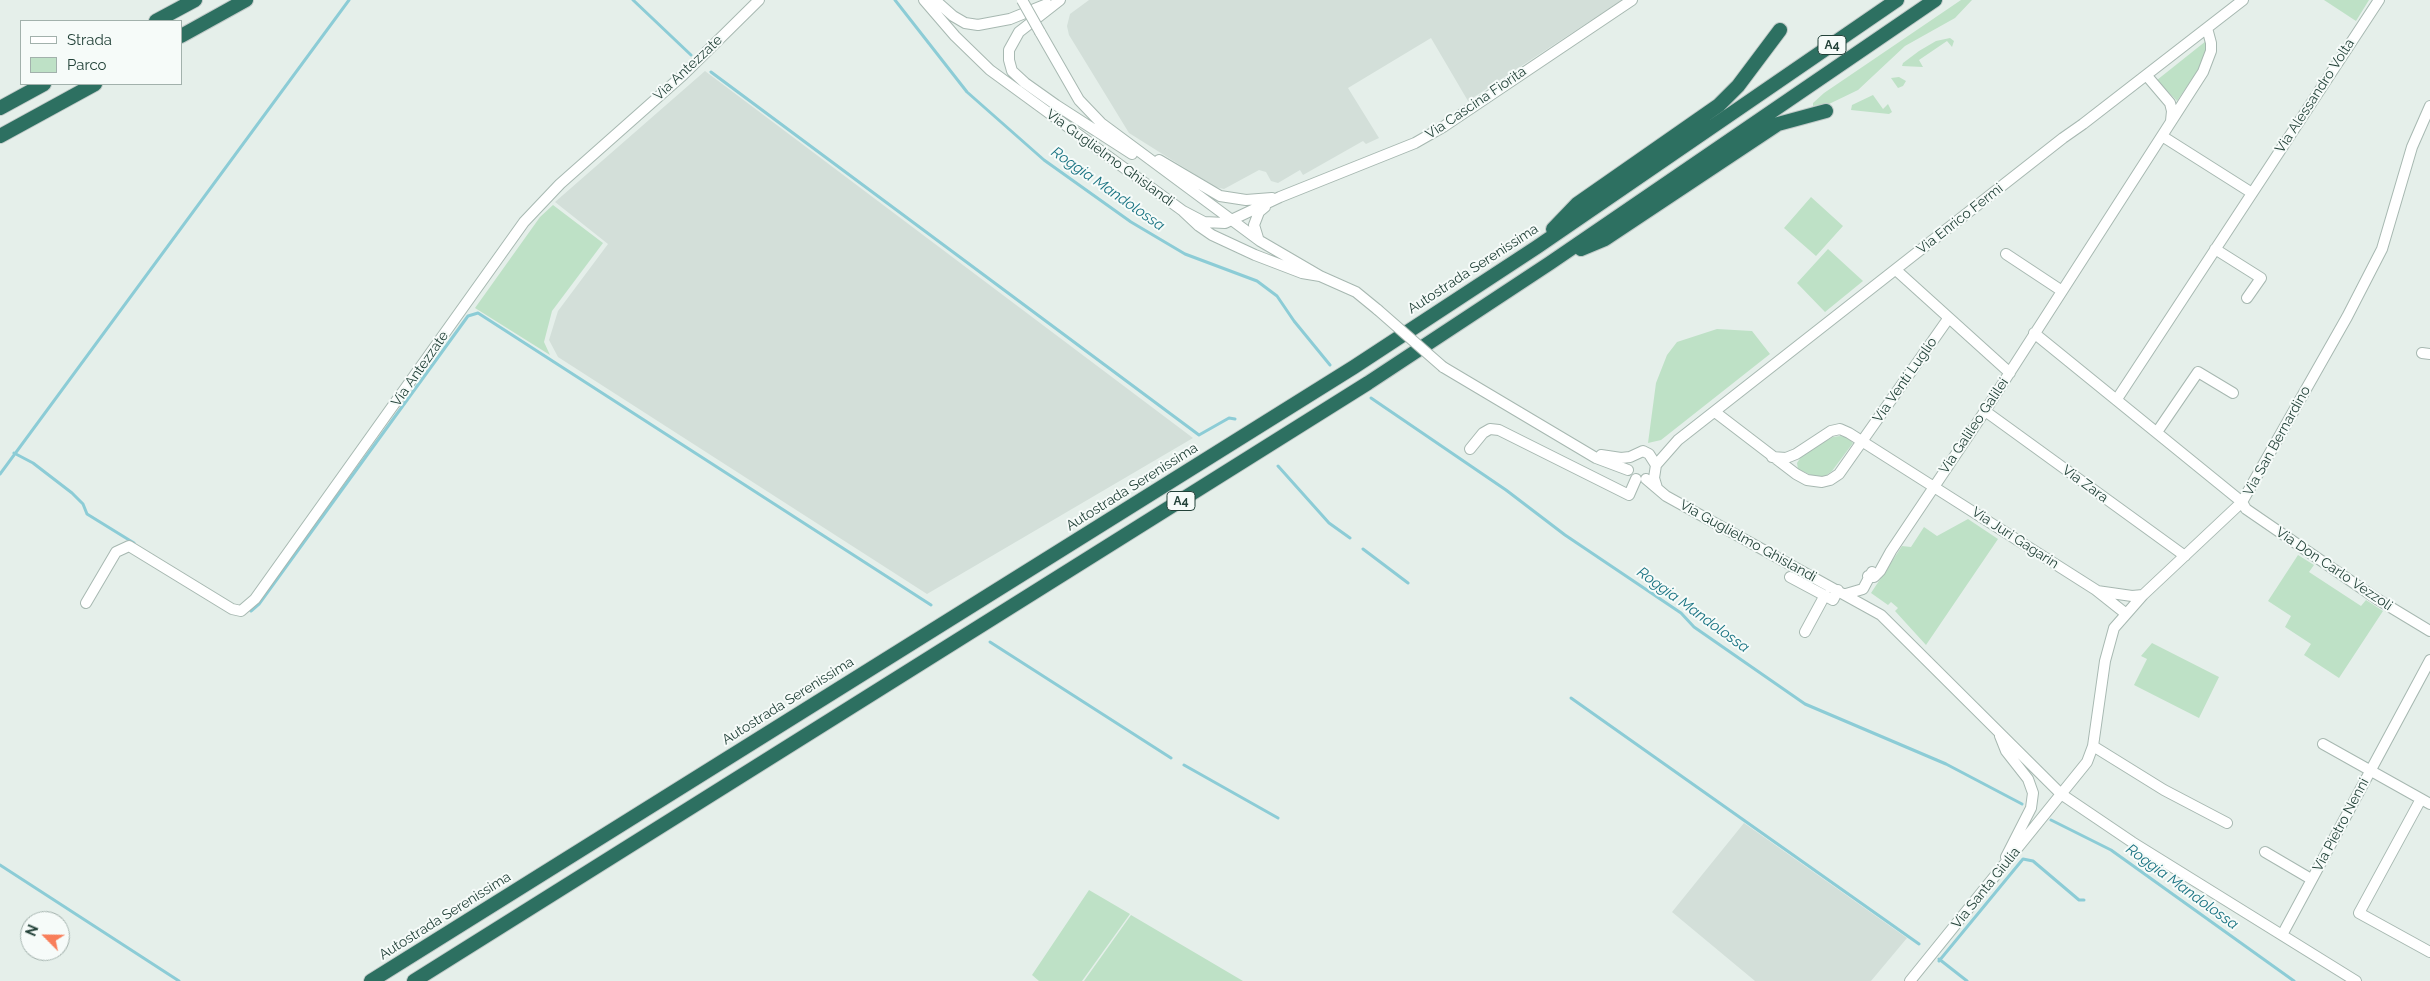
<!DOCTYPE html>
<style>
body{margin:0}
#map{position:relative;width:2430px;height:981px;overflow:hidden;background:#e5efea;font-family:Raleway,sans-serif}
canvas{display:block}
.legend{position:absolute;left:20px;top:20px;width:162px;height:65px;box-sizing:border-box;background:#f6fbf9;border:1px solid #a2b1ac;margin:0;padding:6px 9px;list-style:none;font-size:15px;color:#234239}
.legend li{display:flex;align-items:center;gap:10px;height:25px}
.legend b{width:25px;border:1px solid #a2b1ac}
.north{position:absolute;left:20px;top:911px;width:50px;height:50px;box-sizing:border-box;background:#f6fbf9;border:1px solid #a2b1ac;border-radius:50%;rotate:293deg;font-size:14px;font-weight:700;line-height:20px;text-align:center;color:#234239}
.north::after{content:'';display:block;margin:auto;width:18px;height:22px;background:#f87e5a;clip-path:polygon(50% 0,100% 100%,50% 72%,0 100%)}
</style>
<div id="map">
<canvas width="2430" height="981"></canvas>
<ul class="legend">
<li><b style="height:6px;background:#fff"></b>Strada</li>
<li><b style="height:14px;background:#bee1c6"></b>Parco</li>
</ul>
<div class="north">N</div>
</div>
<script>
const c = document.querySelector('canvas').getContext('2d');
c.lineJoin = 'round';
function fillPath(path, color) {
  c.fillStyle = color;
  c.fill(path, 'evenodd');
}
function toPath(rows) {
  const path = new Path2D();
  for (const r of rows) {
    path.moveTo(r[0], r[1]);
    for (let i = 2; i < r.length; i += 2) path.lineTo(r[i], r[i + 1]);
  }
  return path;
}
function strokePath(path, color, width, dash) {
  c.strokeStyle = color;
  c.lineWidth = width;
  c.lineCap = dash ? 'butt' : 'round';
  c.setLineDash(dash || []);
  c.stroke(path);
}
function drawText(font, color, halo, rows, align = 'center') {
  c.font = font + ' Raleway,sans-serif';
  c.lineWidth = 4;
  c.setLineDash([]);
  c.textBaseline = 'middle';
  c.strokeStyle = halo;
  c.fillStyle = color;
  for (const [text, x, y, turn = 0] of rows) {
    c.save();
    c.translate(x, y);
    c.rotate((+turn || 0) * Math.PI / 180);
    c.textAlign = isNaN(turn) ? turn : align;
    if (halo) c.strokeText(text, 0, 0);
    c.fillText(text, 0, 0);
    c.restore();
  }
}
fillPath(toPath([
 [1089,0,1622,0,1468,101,1431,38,1348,88,1379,138,1366,144,1363,141,1303,175,1300,170,1278,183,1271,181,1266,172,1259,170,1224,189,1215,187,1129,133,1069,35,1067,26,1070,14],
 [705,71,1193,438,927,594,558,357,549,340,558,311,608,244,555,202],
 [1744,823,1907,938,1871,981,1755,981,1672,912]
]), '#d3dfd9');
fillPath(toPath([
 [1961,0,1972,0,1955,18,1905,46,1858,90,1829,104,1813,106,1813,103,1824,93],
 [2324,0,2369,0,2356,21],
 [1950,38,1954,41,1952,47,1947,41,1919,60,1923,67,1902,66,1903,63,1919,51,1936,41],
 [2206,41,2208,47,2207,57,2177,101,2157,80],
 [1899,77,1906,81,1903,86,1898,88,1891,78],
 [1873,95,1883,109,1888,104,1892,112,1889,114,1851,110,1852,105],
 [1811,197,1843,226,1816,256,1784,228],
 [553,205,603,243,552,311,544,342,550,355,475,308,540,217],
 [1828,249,1863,281,1825,312,1797,283],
 [1717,329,1752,331,1770,354,1661,440,1648,443,1656,383,1667,355,1677,342],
 [1840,436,1847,437,1853,443,1832,471,1824,477,1815,477,1798,469,1797,463,1803,454,1833,437],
 [1968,519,1998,539,1926,645,1895,611,1898,608,1891,602,1888,605,1871,593,1902,546,1911,547,1924,527,1937,536],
 [2298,555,2314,565,2309,572,2361,606,2366,600,2383,611,2339,678,2304,655,2311,644,2285,627,2291,616,2268,601],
 [2152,643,2219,677,2199,718,2134,685,2147,659,2141,656],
 [1089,890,1130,914,1082,981,1039,981,1032,975],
 [1131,915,1243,981,1084,981]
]), '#bee1c6');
strokePath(toPath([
 [633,0,691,55],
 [895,0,967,92,1044,160,1131,222,1185,254,1257,281,1277,296,1294,321,1330,365],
 [711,72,1199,435,1229,418,1235,419],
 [1371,398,1506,490,1565,535,1681,613,1694,627,1805,704,1946,764,2022,804],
 [14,453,33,463,72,493,83,504,87,514,134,543],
 [1278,466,1329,523,1350,538],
 [0,474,349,0],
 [1363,549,1408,583],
 [251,611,259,604,468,316,478,313,931,605],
 [990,642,1171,758],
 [1571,698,1919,944],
 [1184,765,1278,818],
 [2051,820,2111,850,2294,981],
 [0,865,179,981],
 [1939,959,1967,981],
 [1939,961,2023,859,2033,861,2079,900,2084,900]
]), '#8cccd6', 3);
const minor = toPath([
 [924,0,955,36,990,70,1183,211,1199,226,1212,235,1255,255,1302,273,1320,276],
 [935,0,953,16,965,23,978,25,1010,19,1047,4],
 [1060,0,1019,32,1009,50,1009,60,1012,71,1025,83,1056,105,1132,154],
 [1040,32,1079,100,1101,123,1260,241,1320,276,1356,292,1378,310],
 [2147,76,2170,103,2172,111,2171,121],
 [2162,136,2252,193],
 [1159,160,1220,196,1246,200,1272,198],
 [1183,211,1204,222,1225,223,1280,197,1415,143,1443,127,1632,0],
 [1258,238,1254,225,1259,212,1265,207],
 [2215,249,2261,278,2247,298],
 [2006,254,2062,291],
 [1896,270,2010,373],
 [2034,333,2242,502,2246,509,2377,599,2430,631],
 [2422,353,2430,354],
 [1443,367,1596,458,1628,470],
 [2117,399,2379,0],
 [1985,411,2185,556],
 [1715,412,1796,474,1807,480,1822,482,1830,480,1839,474,1948,319],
 [2157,432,2198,372,2233,393],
 [1470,449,1483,433,1490,429,1499,430,1629,495,1636,479],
 [1601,455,1621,458,1630,457,1643,451,1649,454,1656,465,1654,478,1657,488],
 [1772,457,1786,458,1796,454,1831,431,1840,429,1849,433,2096,590,2125,613],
 [1656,465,1678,440,2063,138,2083,124,2243,0],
 [1646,479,1666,496,1881,615,2061,794,2132,842,2356,981],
 [1868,576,1874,577,1880,571,1891,551,1985,411,2203,72,2211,51,2211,43,2207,28],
 [1790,577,1833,600,1838,590],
 [2097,591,2132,596,2143,595],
 [1846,594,1863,589,1872,572],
 [86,603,116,552,129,546,232,609,241,611,255,599,524,222,560,184,683,75,759,0],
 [1805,632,1825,595],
 [2000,736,2006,751,2028,779,2033,793,2031,808,2006,857],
 [2323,744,2430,804],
 [2093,746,2164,790,2227,823],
 [2421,799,2359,913,2430,952],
 [2265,852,2311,879],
 [2282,935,2430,660],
 [1910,981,2087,762,2093,746,2105,661,2114,628,2143,595,2242,502,2347,317,2382,249,2412,147,2430,106]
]);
const highway = toPath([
 [156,21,195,0],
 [181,36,246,0],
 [0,108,44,84],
 [0,136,95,84],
 [1553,229,1577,204,1719,105,1738,86,1780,30],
 [1581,249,1605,239,1778,124,1826,111],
 [371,981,1354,367,1537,247,1897,0],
 [414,981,1368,383,1550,263,1935,0]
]);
strokePath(minor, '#a7b8b1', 12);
strokePath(highway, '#c1cac8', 16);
strokePath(minor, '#fff', 10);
strokePath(highway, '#2d7061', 14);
const minorBridge = toPath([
 [1022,0,1040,32],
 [1378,310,1443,367]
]);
strokePath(minorBridge, '#a7b8b1', 12, []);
strokePath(minorBridge, '#fff', 10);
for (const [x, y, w] of [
 [1832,45,28],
 [1181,501,28]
]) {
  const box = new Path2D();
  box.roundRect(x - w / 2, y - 9.5, w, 19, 4);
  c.fillStyle = '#f6fbf9';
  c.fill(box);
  strokePath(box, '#234239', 1);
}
drawText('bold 12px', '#234239', null, [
 ["A4",1832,45],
 ["A4",1181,501]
]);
drawText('14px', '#234239', '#f6fbf9', [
 ["Via Antezzate",688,68,-43],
 ["Via Alessandro Volta",2315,96,-57],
 ["Via Cascina Fiorita",1476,103,-34],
 ["Via Guglielmo Ghislandi",1110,158,36],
 ["Via Enrico Fermi",1960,219,-38],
 ["Autostrada Serenissima",1473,269,-33],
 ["Via Antezzate",420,369,-55],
 ["Via Venti Luglio",1905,380,-55],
 ["Via Galileo Galilei",1974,426,-56],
 ["Via San Bernardino",2277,441,-61],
 ["Via Zara",2085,484,36],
 ["Autostrada Serenissima",1132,487,-32],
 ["Via Juri Gagarin",2015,538,33],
 ["Via Guglielmo Ghislandi",1748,541,29],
 ["Via Don Carlo Vezzoli",2334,569,34],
 ["Autostrada Serenissima",788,701,-32],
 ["Via Pietro Nenni",2341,825,-62],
 ["Via Santa Giulia",1986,888,-51],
 ["Autostrada Serenissima",445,916,-32]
]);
drawText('italic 15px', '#197382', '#f6fbf9', [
 ["Roggia Mandolossa",1108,189,35],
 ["Roggia Mandolossa",1693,610,36],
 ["Roggia Mandolossa",2182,887,36]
]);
</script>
